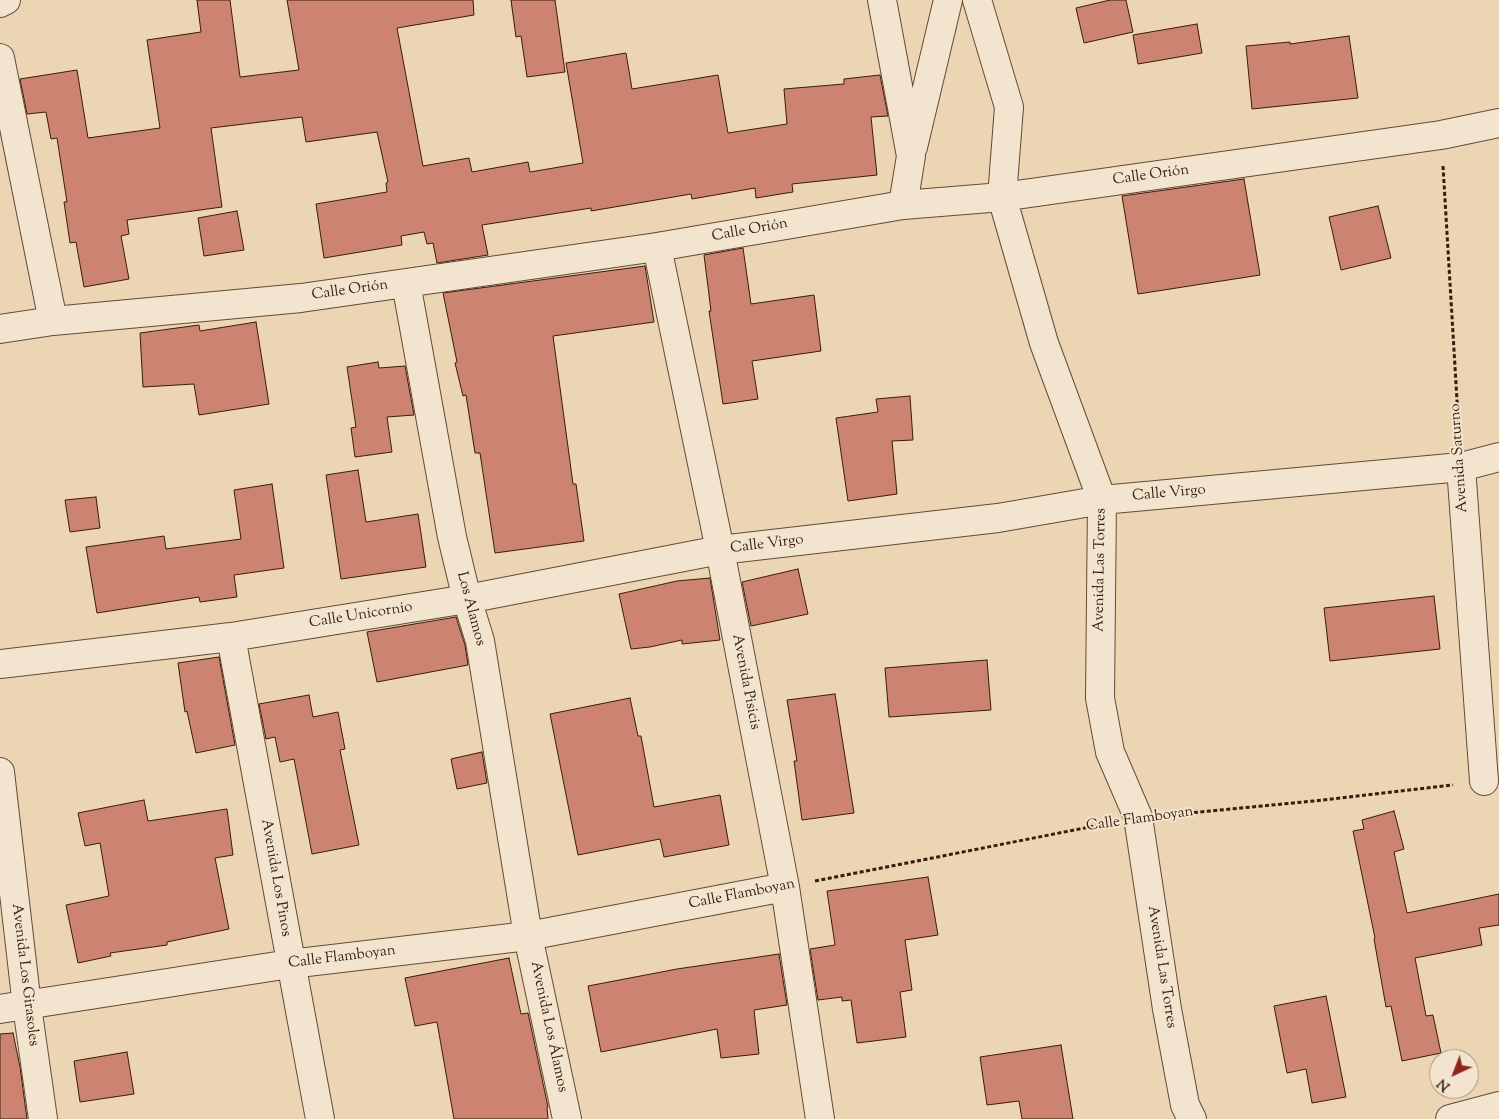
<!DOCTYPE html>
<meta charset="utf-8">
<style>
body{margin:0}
#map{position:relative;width:1499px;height:1119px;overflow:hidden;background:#ebd5b3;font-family:"Sorts Mill Goudy",serif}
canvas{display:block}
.north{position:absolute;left:1429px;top:1049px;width:50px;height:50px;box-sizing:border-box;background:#f2e4ce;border:1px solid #a89481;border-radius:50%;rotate:223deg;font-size:14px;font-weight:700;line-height:20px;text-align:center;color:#3a1b0e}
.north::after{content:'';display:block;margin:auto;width:18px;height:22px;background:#8f2418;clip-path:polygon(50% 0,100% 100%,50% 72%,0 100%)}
</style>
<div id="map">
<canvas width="1499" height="1119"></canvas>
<div class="north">N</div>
</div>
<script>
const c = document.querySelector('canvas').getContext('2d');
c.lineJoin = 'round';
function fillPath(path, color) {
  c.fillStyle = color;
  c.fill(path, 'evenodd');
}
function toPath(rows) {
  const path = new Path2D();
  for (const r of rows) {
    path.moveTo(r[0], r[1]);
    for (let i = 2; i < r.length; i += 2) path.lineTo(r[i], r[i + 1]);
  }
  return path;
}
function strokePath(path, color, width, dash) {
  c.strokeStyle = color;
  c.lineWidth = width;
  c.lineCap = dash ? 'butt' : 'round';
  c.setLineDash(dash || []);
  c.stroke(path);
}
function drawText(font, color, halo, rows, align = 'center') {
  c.font = font + ' "Sorts Mill Goudy",serif';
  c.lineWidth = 4;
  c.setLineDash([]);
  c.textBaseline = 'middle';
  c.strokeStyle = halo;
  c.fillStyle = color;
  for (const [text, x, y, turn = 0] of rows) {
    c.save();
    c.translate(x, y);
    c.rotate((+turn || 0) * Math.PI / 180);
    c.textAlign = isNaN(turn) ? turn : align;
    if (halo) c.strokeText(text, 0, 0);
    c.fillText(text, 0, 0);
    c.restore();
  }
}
const building = toPath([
 [197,0,230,0,240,77,299,70,287,0,473,0,474,15,397,28,423,166,469,158,472,172,528,162,530,172,583,163,566,63,626,53,632,89,718,75,728,133,787,124,784,89,844,84,844,79,880,75,888,116,871,117,877,175,792,184,793,192,756,198,755,188,692,199,691,194,591,211,591,208,482,225,488,255,437,263,433,243,427,244,424,232,401,236,402,245,324,258,316,204,387,192,386,183,388,182,377,132,306,142,302,117,211,128,222,207,127,220,129,234,121,236,129,279,84,287,76,242,70,243,64,202,67,202,57,138,51,139,46,112,27,114,20,79,77,70,88,138,160,128,147,40,201,32,197,0],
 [511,0,555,0,565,72,527,77,521,36,516,37,511,0],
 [1110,0,1126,0,1133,32,1084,43,1076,8,1110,0],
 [1197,24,1202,53,1138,64,1133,35,1197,24],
 [1349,36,1358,98,1252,109,1246,46,1290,42,1290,44,1349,36],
 [1244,179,1260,275,1138,294,1122,196,1244,179],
 [1378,206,1391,258,1341,270,1329,217,1378,206],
 [237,211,244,250,204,256,198,218,237,211],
 [743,248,751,304,814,295,821,351,752,361,758,399,723,404,709,311,711,311,704,255,743,248],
 [645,266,654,322,553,336,573,484,576,484,584,541,495,553,480,453,475,453,466,395,463,396,455,363,457,362,443,293,645,266],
 [256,322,269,404,199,415,194,384,143,387,140,333,199,325,200,331,256,322],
 [378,362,379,368,405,366,414,415,387,417,392,452,355,457,351,428,356,427,347,367,378,362],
 [910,396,913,440,892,441,897,494,848,501,836,418,878,412,876,399,910,396],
 [358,470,366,522,418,514,426,567,341,579,326,475,358,470],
 [272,484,284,568,234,575,237,597,200,602,199,597,97,613,86,547,164,536,166,549,241,539,234,490,272,484],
 [96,497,100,528,70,532,65,500,96,497],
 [798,569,808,614,751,626,742,582,798,569],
 [710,578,720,640,682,644,682,640,650,647,631,649,619,594,677,581,710,578],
 [1434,596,1440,649,1330,661,1324,608,1434,596],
 [456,617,465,645,468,665,377,682,367,632,456,617],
 [219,657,235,745,196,753,187,711,185,712,178,663,219,657],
 [987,660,991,710,889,717,885,668,987,660],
 [835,694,854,813,802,820,794,761,797,761,787,700,835,694],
 [309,695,313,717,338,712,345,749,340,750,359,845,312,854,294,759,280,762,275,737,266,739,259,704,309,695],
 [630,698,638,736,641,736,654,807,720,795,729,845,664,857,660,839,578,855,550,714,630,698],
 [482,752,487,783,457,789,451,759,482,752],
 [144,800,148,821,227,809,233,855,215,858,229,929,167,942,167,945,110,953,111,956,78,963,66,905,109,896,100,843,85,846,78,813,144,800],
 [1394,811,1404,849,1394,852,1407,913,1499,894,1499,925,1479,928,1482,945,1415,958,1426,1016,1433,1015,1441,1053,1402,1061,1391,1006,1386,1007,1374,939,1375,938,1353,831,1364,829,1362,820,1394,811],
 [928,877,938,935,905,940,912,990,900,992,906,1037,857,1043,851,1000,842,1001,842,997,818,1000,810,949,835,945,827,891,928,877],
 [779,954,787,1005,754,1010,759,1054,721,1058,717,1029,601,1052,588,986,677,969,779,954],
 [509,958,521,1014,528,1013,548,1107,547,1107,548,1119,454,1119,437,1022,415,1026,405,978,509,958],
 [1326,996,1346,1097,1312,1103,1306,1069,1287,1073,1274,1006,1326,996],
 [13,1033,20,1067,27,1119,0,1119,0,1034,13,1033],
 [1061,1045,1073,1119,1022,1119,1019,1101,987,1105,980,1057,1061,1045],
 [127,1052,134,1094,80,1102,74,1061,127,1052]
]);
fillPath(building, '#cc8370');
strokePath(building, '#3a1b0e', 1);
const street = toPath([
 [882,0,911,156,903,205],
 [977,0,1009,107,1002,197,1044,343,1102,500,1100,698,1110,752,1138,817,1167,1009,1185,1105,1192,1119],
 [0,3,6,0],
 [0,58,53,321],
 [913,147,948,0],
 [657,247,720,550,785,887,820,1119],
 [406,283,452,537,467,599,480,641,528,936,567,1119],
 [0,329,53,321,301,298,657,247,903,205,1002,197,1441,135,1499,123],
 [1461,467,1484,781],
 [231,637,320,1119],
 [0,664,231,637,467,599,720,550,998,518,1102,500,1461,467,1499,457],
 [0,772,27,1006,43,1119],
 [0,1009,290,964,528,936,785,887],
 [1450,1119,1499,1106]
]);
strokePath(street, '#664a37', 30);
strokePath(toPath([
 [1443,166,1459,434],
 [1168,815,1314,801,1453,785],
 [815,881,1105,824]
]), '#3a1b0e', 3, [4, 2.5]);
strokePath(street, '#f2e4ce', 28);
drawText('15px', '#3a1b0e', '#f2e4ce', [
 ["Calle Orión",1151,176,-8],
 ["Calle Orión",750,231,-10],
 ["Calle Orión",350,291,-8],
 ["Avenida Saturno",1460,458,-94],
 ["Calle Virgo",1169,494,-5],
 ["Calle Virgo",767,545,-7],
 ["Avenida Las Torres",1101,570,-89],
 ["Los Alamos",470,609,75],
 ["Calle Unicornio",361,616,-9],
 ["Avenida Pisicis",745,682,79],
 ["Calle Flamboyan",1140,820,-8],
 ["Avenida Los Pinos",275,878,80],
 ["Calle Flamboyan",742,895,-11],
 ["Calle Flamboyan",342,958,-7],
 ["Avenida Las Torres",1161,967,81],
 ["Avenida Los Girasoles",24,975,83],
 ["Avenida Los Álamos",548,1027,78]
]);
</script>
